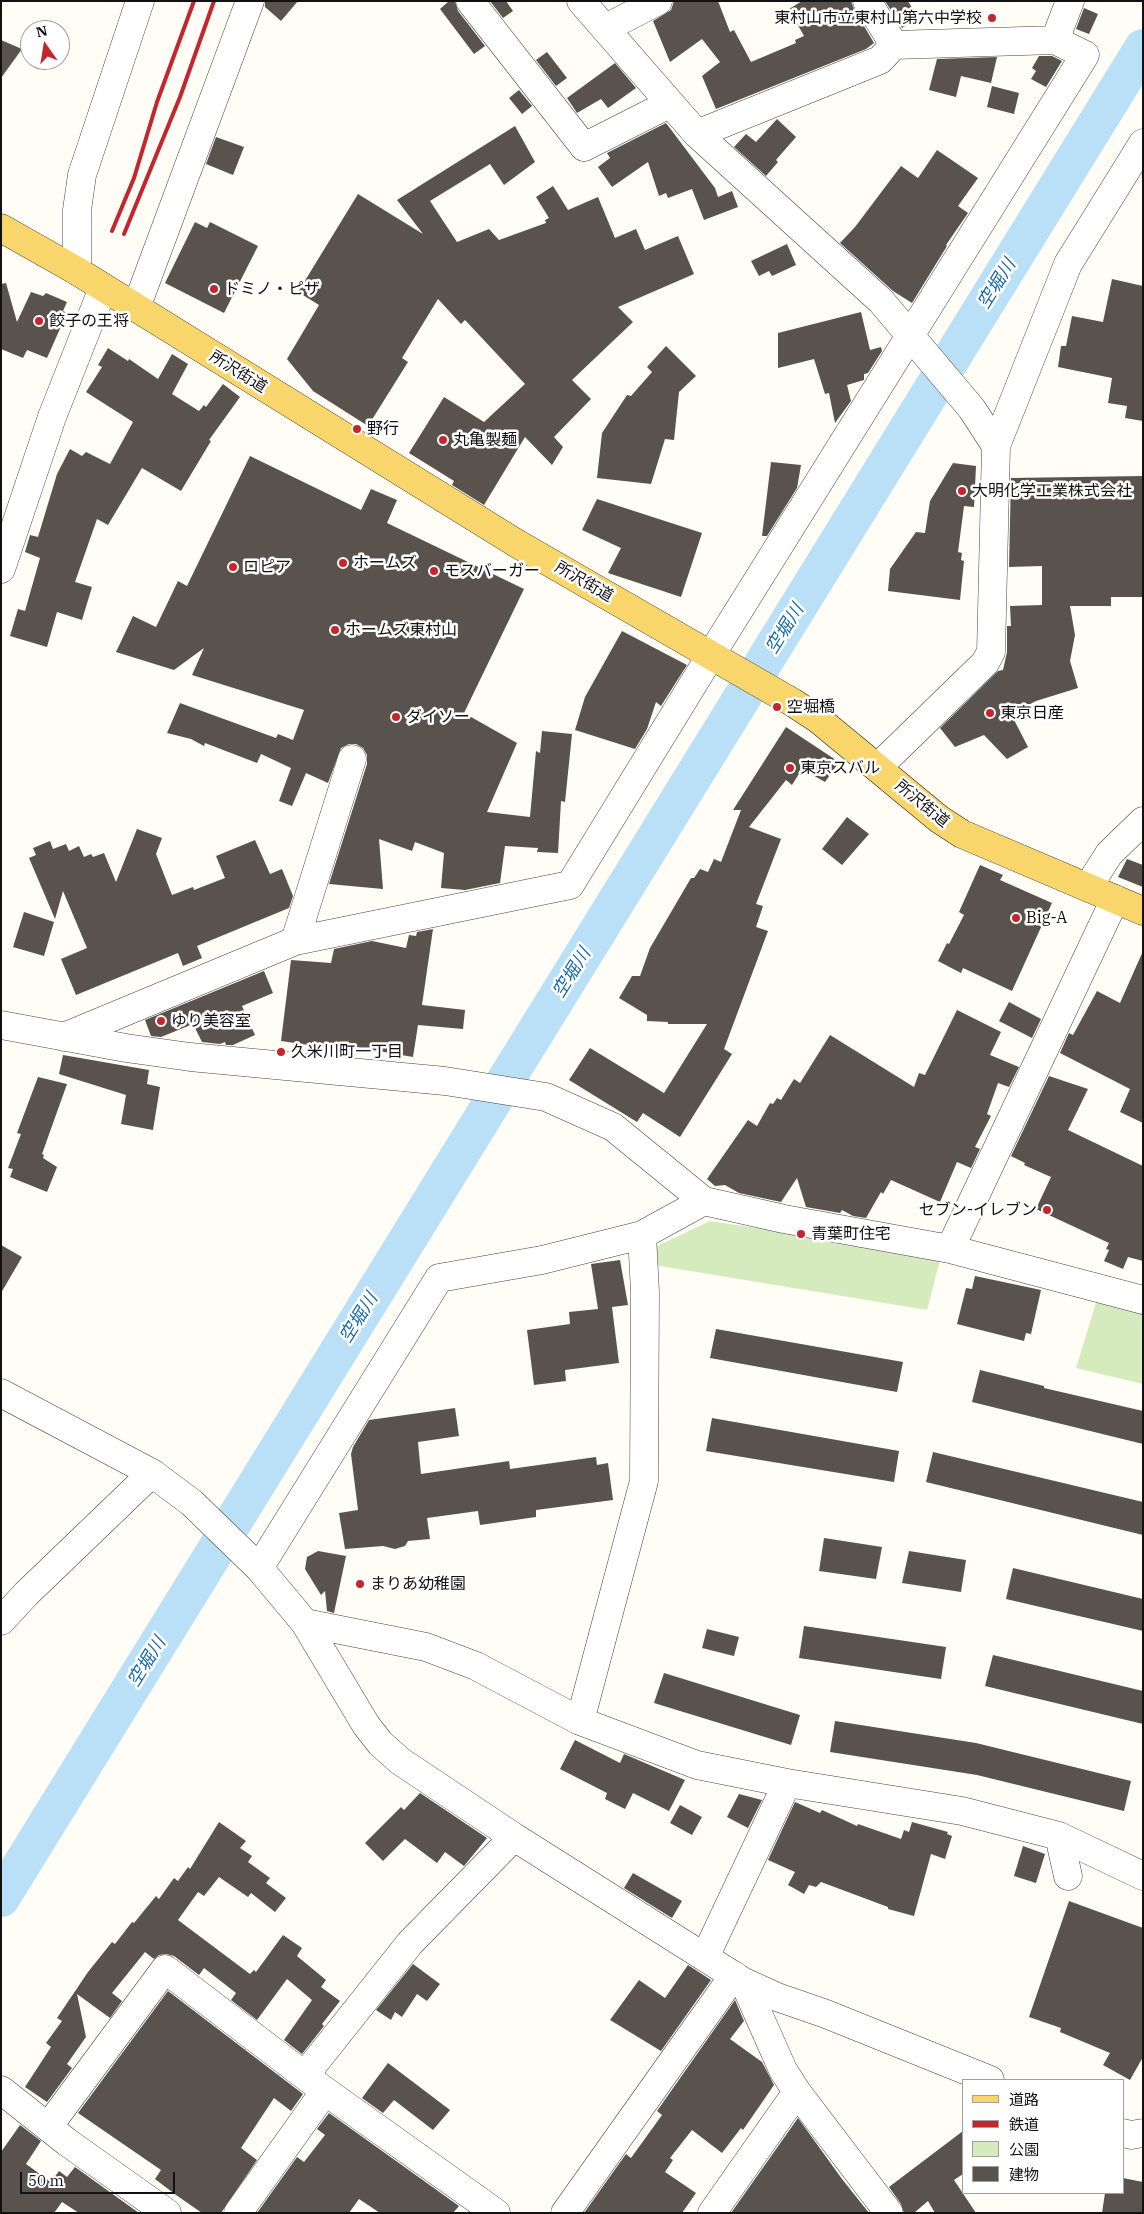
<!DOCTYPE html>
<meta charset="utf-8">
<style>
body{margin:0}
#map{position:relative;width:1144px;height:2214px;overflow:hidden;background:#fffdf5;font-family:"IBM Plex Serif","Noto Sans JP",serif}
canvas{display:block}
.frame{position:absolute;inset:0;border:2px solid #111;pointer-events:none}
.legend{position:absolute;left:962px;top:2079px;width:162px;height:115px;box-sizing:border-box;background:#fff;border:1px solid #a0a0a0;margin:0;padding:6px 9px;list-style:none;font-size:15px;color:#111}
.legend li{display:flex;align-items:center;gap:10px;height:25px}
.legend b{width:25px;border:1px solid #a0a0a0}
.north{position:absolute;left:20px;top:20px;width:50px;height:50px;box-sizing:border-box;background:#fff;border:1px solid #a0a0a0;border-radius:50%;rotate:347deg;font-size:14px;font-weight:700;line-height:20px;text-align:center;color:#111}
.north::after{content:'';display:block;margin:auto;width:18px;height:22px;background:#c4262e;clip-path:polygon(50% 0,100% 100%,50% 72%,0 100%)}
.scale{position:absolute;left:20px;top:2172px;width:155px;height:22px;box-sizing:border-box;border:2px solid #111;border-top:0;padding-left:6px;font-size:15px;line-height:18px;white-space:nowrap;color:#111;-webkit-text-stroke:4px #fff;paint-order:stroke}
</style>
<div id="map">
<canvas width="1144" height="2214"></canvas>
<div class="frame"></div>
<ul class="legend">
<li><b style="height:6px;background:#f9d66b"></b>道路</li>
<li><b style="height:6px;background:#c4262e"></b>鉄道</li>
<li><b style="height:14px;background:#d5ebbd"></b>公園</li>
<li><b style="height:14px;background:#5a524d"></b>建物</li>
</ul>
<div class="north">N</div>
<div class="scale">50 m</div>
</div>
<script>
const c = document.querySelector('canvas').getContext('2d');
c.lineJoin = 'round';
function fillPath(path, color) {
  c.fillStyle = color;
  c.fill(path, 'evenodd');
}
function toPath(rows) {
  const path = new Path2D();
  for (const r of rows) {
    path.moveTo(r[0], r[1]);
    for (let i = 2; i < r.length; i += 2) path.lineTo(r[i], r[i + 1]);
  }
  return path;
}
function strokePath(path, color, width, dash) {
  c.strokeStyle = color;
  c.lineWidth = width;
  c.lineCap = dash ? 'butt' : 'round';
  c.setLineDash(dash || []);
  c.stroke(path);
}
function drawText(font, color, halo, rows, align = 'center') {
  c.font = font + ' "IBM Plex Serif","Noto Sans JP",serif';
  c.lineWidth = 5;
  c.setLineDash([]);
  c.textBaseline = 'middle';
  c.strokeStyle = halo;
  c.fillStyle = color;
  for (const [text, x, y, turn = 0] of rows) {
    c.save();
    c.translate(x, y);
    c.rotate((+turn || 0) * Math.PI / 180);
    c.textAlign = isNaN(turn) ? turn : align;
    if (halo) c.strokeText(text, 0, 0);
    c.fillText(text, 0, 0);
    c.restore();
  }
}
fillPath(toPath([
 [710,1221,941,1256,927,1310,654,1265,653,1248],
 [1098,1296,1143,1308,1143,1384,1076,1368]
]), '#d5ebbd');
strokePath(toPath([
 [1,1898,1143,48]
]), '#b9e0f7', 38);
fillPath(toPath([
 [265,1,298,1,281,21,265,7],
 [449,1,455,1,458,11,485,46,474,54,440,9],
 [490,1,506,1,513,11,503,18],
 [674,1,718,1,730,32,734,30,751,62,796,43,795,40,804,36,789,9,802,1,851,1,854,9,874,43,866,49,716,109,702,76,720,62,702,39,670,62,653,21,671,10],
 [885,1,908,1,918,18,902,28],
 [1084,8,1098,14,1089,34,1076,29],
 [1,40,22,49,1,78],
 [547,52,567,78,556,86,536,60],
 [1039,56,1052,56,1062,61,1046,87,1031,79,1036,71,1032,68],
 [997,57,991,83,961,76,956,97,929,90,937,59],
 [615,63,636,88,608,108,601,99,577,113,567,98],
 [992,86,1019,93,1014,114,987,107],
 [519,90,532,106,522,114,509,98],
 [777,119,796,137,776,160,778,162,766,176,734,147,746,134,756,142],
 [666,123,715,188,718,197,732,191,738,207,704,220,692,189,668,198,666,193,659,196,648,162,612,187,598,167,610,158,607,153],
 [515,126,535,162,504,185,490,164,430,201,457,242,489,229,499,240,546,223,545,220,549,218,536,197,553,186,568,210,598,197,615,238,636,229,645,250,678,236,694,274,618,307,633,322,572,380,591,399,554,437,563,447,552,465,525,437,484,505,452,485,454,481,409,453,444,397,484,422,525,384,465,320,461,324,438,299,402,358,408,362,368,426,313,391,287,359,319,305,298,292,358,194,423,234,397,200],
 [216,137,244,147,233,175,206,164],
 [937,150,978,178,958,206,968,213,946,245,947,246,912,303,893,291,840,243,855,227,901,166,918,178],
 [195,222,207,228,210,222,258,246,224,313,165,283],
 [787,244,796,265,772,276,769,271,759,276,751,261],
 [1112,279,1143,286,1143,421,1125,418,1127,406,1108,403,1112,378,1058,367,1061,346,1066,346,1072,316,1103,322],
 [6,283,17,322,31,292,43,296,46,293,67,302,63,311,67,313,47,358,27,350,23,358,1,349,1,284],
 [861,312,870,350,881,347,882,351,868,373,864,374,864,380,847,385,851,401,835,423,829,393,825,394,814,359,778,368,778,333],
 [666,346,696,376,679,392,674,440,665,439,651,484,597,478,602,433,627,395,631,396,652,372,647,367],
 [108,348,128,361,129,359,158,379,172,354,188,364,172,394,199,411,204,405,206,407,223,384,240,397,209,440,211,441,181,491,142,468,108,525,97,519,75,582,92,587,82,620,57,612,47,647,10,636,18,609,25,611,40,558,25,552,30,535,38,537,57,474,70,449,82,456,86,452,110,464,133,422,86,392,102,367,98,365],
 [250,456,361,510,371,489,397,500,387,523,524,589,464,713,517,743,487,812,530,817,536,751,540,753,542,731,572,734,565,802,561,801,558,853,537,852,538,848,505,846,500,883,465,890,441,888,444,853,415,842,412,851,379,839,383,889,329,884,367,764,367,755,363,748,356,744,349,744,341,748,328,783,306,773,292,806,279,801,291,768,261,754,257,763,205,743,204,746,191,739,167,733,180,703,276,738,278,734,293,740,304,710,192,675,204,648,174,670,116,652,133,616,156,627,178,581,187,586],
 [771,462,801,465,797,488,767,536,762,536],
 [953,463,976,466,974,507,964,506,958,552,962,553,961,560,964,561,960,600,888,591,890,569,916,532,925,533,930,501],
 [1143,476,1143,597,1111,597,1111,606,1070,606,1075,635,1070,661,1078,688,1036,701,1011,714,1028,747,1007,759,984,735,955,747,940,728,998,671,1003,670,1007,652,1007,626,1011,626,1010,606,1042,605,1042,566,1009,567,1011,478],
 [597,499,702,533,681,597,608,573,621,548,582,530],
 [622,631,687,665,661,706,656,702,647,729,635,749,575,730,585,697],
 [786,727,839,762,825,782,802,769,792,785,786,780,749,827,781,839,756,904,763,906,756,927,768,931,724,1049,732,1054,680,1137,643,1113,637,1122,569,1080,590,1048,664,1093,707,1024,668,1024,668,1022,647,1021,647,1015,619,998,632,976,640,976,650,948,691,878,694,878,700,869,708,872,714,859,721,862,741,810,733,810],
 [847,817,869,834,842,865,822,849],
 [137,829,162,838,156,854,172,895,193,887,194,890,225,878,216,856,255,840,270,874,282,869,293,896,289,908,197,946,202,958,183,966,178,953,76,995,61,959,87,948,63,891,55,919,29,858,36,855,33,848,50,841,53,849,66,844,69,851,79,846,84,857,91,854,93,857,104,853,116,882],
 [1127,859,1143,865,1143,887,1118,877],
 [980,865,1003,875,1000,880,1052,903,1012,991,963,968,961,973,938,961,947,943,949,944,964,915,959,912],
 [24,912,54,922,44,956,13,947],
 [433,929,422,1005,465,1010,463,1029,418,1025,413,1057,344,1045,343,1050,281,1041,291,960,331,963,334,949,372,941,406,948,409,935,416,936,417,932],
 [1143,951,1143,1123,1120,1112,1130,1089,1060,1053,1069,1033,1073,1035,1097,991,1120,1003],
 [264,971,273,993,242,1006,255,1035,233,1045,226,1045,225,1042,220,1044,202,1042,193,1024,161,1037,151,1036,145,1020],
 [1009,1002,1041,1019,1032,1038,999,1021],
 [957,1010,1001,1032,990,1055,1019,1067,1009,1087,998,1083,987,1114,991,1116,975,1147,980,1149,971,1168,957,1162,940,1202,891,1180,883,1194,881,1192,866,1218,853,1216,842,1210,840,1213,806,1207,797,1178,781,1202,739,1193,725,1185,715,1186,707,1179,748,1120,757,1126,770,1103,773,1104,777,1098,781,1100,794,1079,800,1083,830,1035,914,1087,919,1073,925,1075],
 [63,1055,149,1070,147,1084,160,1087,153,1130,121,1124,126,1095,59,1074],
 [1049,1076,1088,1089,1068,1130,1143,1166,1143,1261,1128,1257,1123,1269,1104,1261,1109,1250,1106,1249,1109,1243,1036,1209,1051,1177,1024,1165,1025,1163,1011,1156],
 [38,1077,67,1084,42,1154,44,1155,43,1158,57,1167,47,1192,10,1177,13,1169,8,1168,21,1134,17,1133],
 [1,1245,22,1257,1,1293],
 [620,1260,628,1305,612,1307,619,1363,565,1370,566,1381,534,1385,527,1330,570,1324,569,1312,598,1309,591,1264],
 [975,1276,1041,1290,1031,1334,1026,1333,1024,1341,957,1324,966,1288,972,1289],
 [716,1329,903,1362,897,1392,710,1358],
 [980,1370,1044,1386,1044,1388,1143,1411,1143,1444,972,1402],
 [455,1408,459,1436,418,1442,421,1474,509,1461,510,1469,596,1457,597,1465,608,1463,613,1500,536,1510,536,1517,480,1525,478,1511,427,1518,430,1539,408,1541,405,1546,395,1549,383,1546,345,1549,339,1513,358,1510,351,1454,353,1447,369,1420],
 [712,1418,899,1451,894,1482,706,1451],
 [933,1452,1143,1502,1143,1535,926,1482],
 [824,1538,882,1547,876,1579,819,1571],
 [318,1551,346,1556,334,1613,327,1611,325,1591,321,1595,305,1569,307,1557],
 [909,1551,966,1560,961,1592,902,1583],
 [1013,1568,1143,1599,1143,1631,1006,1599],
 [804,1626,946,1647,941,1679,799,1658],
 [707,1629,739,1637,734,1656,702,1648],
 [993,1655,1143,1691,1143,1724,985,1686],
 [664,1673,800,1715,791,1745,654,1703],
 [835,1721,976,1743,1131,1781,1124,1811,977,1775,830,1752],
 [575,1740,620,1763,624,1754,685,1780,669,1811,633,1793,625,1809,605,1799,607,1793,560,1769],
 [420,1793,487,1838,464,1866,445,1852,437,1863,405,1839,383,1861,365,1843,401,1807,404,1810],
 [739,1794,762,1800,748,1828,727,1817],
 [795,1802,820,1813,822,1810,857,1826,858,1824,901,1839,904,1830,909,1832,912,1822,948,1832,947,1834,952,1836,945,1859,931,1854,914,1916,888,1909,888,1907,821,1882,816,1887,809,1885,804,1894,788,1885,795,1872,768,1860],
 [680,1805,702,1817,692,1835,670,1823],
 [219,1822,246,1841,240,1848,252,1856,248,1862,270,1878,266,1883,286,1898,275,1912,251,1893,248,1897,219,1877,204,1896,198,1892,178,1920,250,1974,254,1970,256,1972,283,1935,302,1948,297,1956,326,1980,321,1987,340,2001,322,2024,324,2026,302,2054,284,2040,312,2000,287,1979,257,2020,231,2000,236,1993,204,1968,199,1975,174,1956,166,1954,159,1955,154,1959,145,1952,112,1993,122,2001,110,2018,77,1994,86,2037,67,2064,72,2068,47,2102,25,2087,51,2047,46,2043,62,2021,57,2018,88,1972,112,1942,115,1944,132,1922,134,1923,156,1896,159,1899,174,1878,178,1881,188,1867,190,1869],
 [1023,1846,1045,1854,1036,1883,1014,1876],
 [633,1873,682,1901,672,1918,624,1888],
 [1069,1901,1143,1928,1143,2057,1130,2080,1103,2065,1110,2053,1060,2032,1061,2028,1029,2017],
 [413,1964,440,1984,427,2001,417,1994,402,2017,395,2012,391,2020,376,2010],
 [688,1965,711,1980,661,2051,610,2020,639,1980,665,1998],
 [168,1991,303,2094,291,2111,274,2098,241,2148,257,2160,221,2213,202,2213,176,2195,155,2179,161,2170,78,2113],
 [735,2000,744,2021,730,2039,762,2062,774,2085,743,2130,741,2128,722,2153,692,2130,670,2158,673,2160,665,2172,696,2193,682,2213,584,2213,626,2154,631,2158,662,2115,657,2111],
 [388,2063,450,2110,433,2130,394,2100,383,2113,362,2098],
 [329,2113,459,2206,453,2213,380,2213,359,2199,349,2213,257,2213,297,2157,304,2162,325,2135,317,2129],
 [798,2118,842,2179,869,2213,731,2213],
 [20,2125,41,2141,26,2164,51,2182,59,2171,67,2177,75,2167,139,2213,79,2213,62,2202,54,2213,1,2213,1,2152],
 [963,2131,963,2174,954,2180,976,2213,935,2213,928,2201,914,2213,904,2213,901,2204,889,2187],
 [1123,2178,1143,2182,1143,2213,1102,2213,1105,2193,1123,2193]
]), '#5a524d');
const minor = toPath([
 [470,1,584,147,669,104],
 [581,1,697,134,881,301,972,409,996,446,991,652,985,663,878,767],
 [867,1,894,45,1055,40],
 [606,28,658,1],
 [697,134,880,60,894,45],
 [77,271,77,210,82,175,140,1],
 [136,308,250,1],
 [996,446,1068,264,1143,143],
 [1,569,52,417,103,288],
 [1088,887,1109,854,1143,821],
 [295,941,352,759],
 [1,1025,126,1048,190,1057,445,1081,546,1097,613,1127,704,1201,784,1219,950,1249,1143,1300],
 [64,1037,295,941,570,885,711,655,1085,55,1055,40,1070,1],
 [950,1249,1115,899],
 [1,1393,152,1473,192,1503,259,1568,305,1623,366,1725,380,1743,400,1761,514,1837,744,1982,777,1997,826,2014,990,2080],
 [259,1568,439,1278,542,1260,642,1235,704,1201],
 [1,1621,26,1594,152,1473],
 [305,1623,426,1647,476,1666,580,1721,697,1765,787,1783,962,1811,1059,1836,1143,1876],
 [580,1721,644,1481,645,1292,642,1235],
 [1059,1836,1068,1876],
 [705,1957,787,1783],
 [744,1982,783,2070,797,2092,889,2213],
 [305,2075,410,1943,514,1837],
 [1,2090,67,2142,167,2213],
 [48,2127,165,1969,325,2091,496,2213],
 [1123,2133,1131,2135,1143,2133],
 [238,2213,325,2091],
 [565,2213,734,1975],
 [712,2213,797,2092]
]);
const major = toPath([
 [1,228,77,271,516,543,792,702,818,719,939,819,962,834,1143,911]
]);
strokePath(minor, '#444', 29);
strokePath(major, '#222', 29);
strokePath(minor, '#fff', 28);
strokePath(major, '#f9d66b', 28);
strokePath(toPath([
 [112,231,134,178,157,102,194,1],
 [124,234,180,97,214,1]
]), '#c4262e', 4);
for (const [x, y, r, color] of [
 [992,18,5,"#c4262e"],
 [214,289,5,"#c4262e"],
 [39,321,5,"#c4262e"],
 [357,429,5,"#c4262e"],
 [443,440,5,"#c4262e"],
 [962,491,5,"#c4262e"],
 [343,563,5,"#c4262e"],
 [233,567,5,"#c4262e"],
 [434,571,5,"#c4262e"],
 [335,630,5,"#c4262e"],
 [777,707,5,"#c4262e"],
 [990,713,5,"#c4262e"],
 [396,717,5,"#c4262e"],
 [790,768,5,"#c4262e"],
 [1016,918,5,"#c4262e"],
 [161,1021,5,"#c4262e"],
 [281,1052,5,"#c4262e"],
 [1047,1210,5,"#c4262e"],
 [801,1234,5,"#c4262e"],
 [360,1584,5,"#c4262e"]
]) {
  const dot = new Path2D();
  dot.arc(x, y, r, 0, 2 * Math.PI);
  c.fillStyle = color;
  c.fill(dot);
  strokePath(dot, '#fff', 2);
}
drawText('16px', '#111', '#fff', [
 ["東村山市立東村山第六中学校",982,18,"right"],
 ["ドミノ・ピザ",224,289],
 ["餃子の王将",49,321],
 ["野行",367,429],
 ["丸亀製麺",453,440],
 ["大明化学工業株式会社",972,491],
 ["ホームズ",353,563],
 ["ロピア",243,567],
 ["モスバーガー",444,571],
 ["ホームズ東村山",345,630],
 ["空堀橋",787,707],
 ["東京日産",1000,713],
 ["ダイソー",406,717],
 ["東京スバル",800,768],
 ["Big-A",1026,918],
 ["ゆり美容室",171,1021],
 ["久米川町一丁目",291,1052],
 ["セブン-イレブン",1037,1210,"right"],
 ["青葉町住宅",811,1234],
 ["まりあ幼稚園",370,1584]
], 'left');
drawText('16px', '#111', '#fff', [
 ["所沢街道",238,372,32],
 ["所沢街道",584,582,30],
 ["所沢街道",922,804,39]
]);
drawText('italic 18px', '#1768a6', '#fff', [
 ["空堀川",997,284,-58],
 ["空堀川",785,629,-58],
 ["空堀川",572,973,-58],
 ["空堀川",359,1318,-58],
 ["空堀川",147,1662,-58]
]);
</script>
